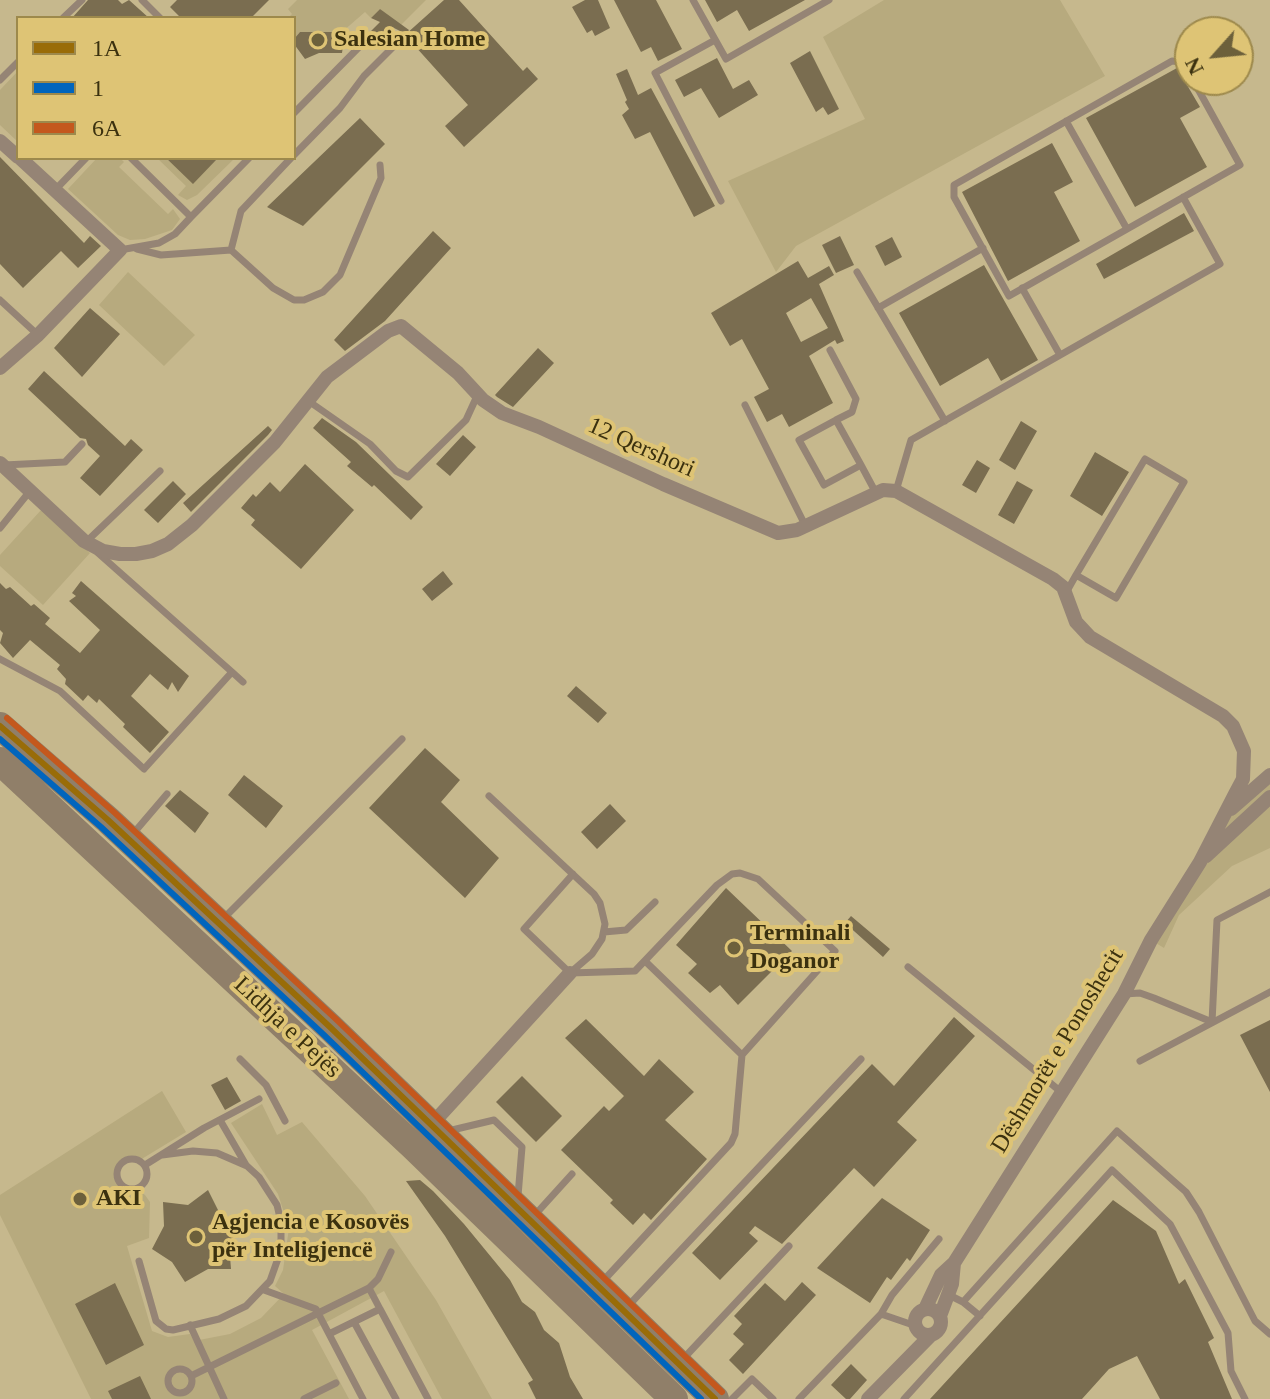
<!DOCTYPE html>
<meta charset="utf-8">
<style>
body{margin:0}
#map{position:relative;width:1270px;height:1399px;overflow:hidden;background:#c6b88d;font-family:"Times New Roman",serif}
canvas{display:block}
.legend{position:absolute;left:16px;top:16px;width:280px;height:144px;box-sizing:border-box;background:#dec475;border:2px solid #9d894c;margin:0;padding:10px 14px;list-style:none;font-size:24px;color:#3b310f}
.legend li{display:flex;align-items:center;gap:16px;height:40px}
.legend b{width:40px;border:2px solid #9d894c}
.north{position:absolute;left:1174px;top:16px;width:80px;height:80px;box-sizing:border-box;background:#dec475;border:2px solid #9d894c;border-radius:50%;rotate:243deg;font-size:22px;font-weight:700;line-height:32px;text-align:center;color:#3b310f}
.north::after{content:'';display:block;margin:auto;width:28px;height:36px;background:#6c603b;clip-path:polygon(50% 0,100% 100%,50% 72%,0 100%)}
</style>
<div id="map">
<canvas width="1270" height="1399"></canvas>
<ul class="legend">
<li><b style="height:10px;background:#996c08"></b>1A</li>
<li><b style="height:10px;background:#0065bd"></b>1</li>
<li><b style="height:10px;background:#c4581d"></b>6A</li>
</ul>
<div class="north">N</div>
</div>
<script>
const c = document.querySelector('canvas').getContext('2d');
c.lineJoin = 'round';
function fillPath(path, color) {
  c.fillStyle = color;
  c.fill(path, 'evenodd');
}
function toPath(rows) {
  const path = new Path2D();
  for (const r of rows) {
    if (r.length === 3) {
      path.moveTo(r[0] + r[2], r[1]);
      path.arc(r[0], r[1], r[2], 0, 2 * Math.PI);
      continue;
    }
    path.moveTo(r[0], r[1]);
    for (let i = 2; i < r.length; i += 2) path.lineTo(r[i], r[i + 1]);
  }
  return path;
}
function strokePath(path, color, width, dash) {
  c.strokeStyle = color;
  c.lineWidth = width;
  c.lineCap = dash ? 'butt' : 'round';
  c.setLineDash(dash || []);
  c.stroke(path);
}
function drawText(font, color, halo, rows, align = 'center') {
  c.font = font + ' "Times New Roman",serif';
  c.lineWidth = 8;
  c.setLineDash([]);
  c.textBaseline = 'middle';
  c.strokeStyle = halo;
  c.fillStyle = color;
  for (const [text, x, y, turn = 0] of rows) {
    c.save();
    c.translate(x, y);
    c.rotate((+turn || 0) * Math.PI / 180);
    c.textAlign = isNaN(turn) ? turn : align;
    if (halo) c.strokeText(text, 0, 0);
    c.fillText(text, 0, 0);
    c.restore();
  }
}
fillPath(toPath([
 [297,0,426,0,399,27,380,9,371,18,365,12,342,32,300,32,294,39,294,18,288,18,292,14,288,9],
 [884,0,1060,0,1105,76,796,246,776,272,728,181,865,119,823,37],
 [18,71,18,142,0,125,0,90],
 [97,158,120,158,124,162,119,167,168,214,173,209,180,219,172,230,145,239,130,240,118,235,68,189],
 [157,158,166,158,193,183,218,158,235,158,197,195,187,200,178,195,186,186],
 [128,272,195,335,164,366,99,305],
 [42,509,90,553,43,605,0,566,0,555],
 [1270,774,1270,848,1232,866,1179,915,1164,948,1151,940,1225,811],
 [162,1091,186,1132,140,1160,124,1161,117,1174,123,1186,137,1189,145,1195,150,1202,149,1238,127,1246,152,1331,168,1337,190,1334,194,1341,230,1334,261,1318,284,1294,275,1286,283,1270,289,1228,278,1194,231,1123,262,1104,277,1135,302,1122,365,1196,436,1300,492,1399,442,1399,384,1291,312,1330,349,1399,91,1399,0,1215,0,1195]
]), '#b7aa7e');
fillPath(toPath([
 [88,0,118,0,122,4,129,0,149,18,72,18],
 [177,0,269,0,251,18,181,18,170,7],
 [444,0,459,0,523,71,527,67,538,79,464,147,445,126,468,105,405,35],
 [585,0,598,0,610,28,595,36,592,30,587,33,572,7],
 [614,0,656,0,682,49,658,61,651,47,641,52],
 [705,0,805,0,749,31,737,10,717,22],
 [380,9,409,30,406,34,392,27,379,43,375,40,375,35,371,31,380,22,371,18],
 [300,32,345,32,342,53,319,53,305,59,294,44,294,39],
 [810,51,839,109,828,115,823,107,816,112,790,63],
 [717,58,733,89,749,80,758,95,719,118,701,88,684,97,675,80],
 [1177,68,1200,107,1180,118,1207,167,1135,207,1086,118],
 [627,69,638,95,651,88,715,206,694,217,650,132,635,139,622,115,629,109,625,102,627,100,616,74],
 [360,118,385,144,303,226,267,207],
 [1052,143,1073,182,1054,192,1080,241,1008,281,962,192],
 [0,157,84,243,90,236,101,246,78,268,61,251,23,288,0,264],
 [166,158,218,158,193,184],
 [1184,213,1194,231,1104,279,1096,264],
 [433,231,451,248,385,321,345,351,334,340],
 [840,236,854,265,836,273,822,245],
 [892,237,902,257,885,266,875,246],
 [798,261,808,278,829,266,834,275,819,284,844,341,837,344,835,340,809,356,833,403,789,427,782,414,767,422,754,397,769,389,742,339,730,346,711,313],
 [811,298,828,328,801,342,786,313],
 [984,265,1038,360,1001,381,988,358,940,386,899,313],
 [90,308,120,334,82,377,54,348],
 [538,348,554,363,513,407,497,397,495,395],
 [44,371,125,446,131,439,143,450,100,496,80,478,100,456,88,445,86,439,80,438,28,389],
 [322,418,356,442,423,507,411,520,374,485,372,487,347,466,351,462,313,428],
 [1021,421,1037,431,1015,470,999,460],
 [268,426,272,430,268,435,191,512,183,503],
 [463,435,476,447,450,476,436,464],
 [1095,452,1129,472,1102,516,1070,496],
 [977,460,990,468,976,493,962,485],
 [305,464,354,510,301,569,251,525,255,520,241,508,253,494,256,497,270,482,280,492],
 [173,481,186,494,158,523,144,510],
 [1017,481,1033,490,1014,524,998,515],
 [443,571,453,584,432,601,422,589],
 [81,581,189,676,178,692,172,682,168,690,150,674,131,696,169,732,150,753,123,727,125,724,99,699,97,703,88,695,83,701,65,684,66,679,57,669,60,665,30,640,13,658,0,643,3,633,0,630,0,583,6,589,10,587,31,606,34,604,50,618,45,624,80,653,100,630,69,601,76,596,72,593],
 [576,686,607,713,598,723,567,696],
 [425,748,460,780,441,802,499,858,465,898,369,808],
 [244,775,283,806,266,828,228,795],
 [180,790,209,813,195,833,165,806],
 [610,804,626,821,597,849,581,832],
 [726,888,792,951,738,1005,720,985,710,993,688,973,697,964,676,945],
 [851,916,890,949,883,957,845,923],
 [954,1017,975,1036,897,1122,917,1140,874,1187,854,1168,782,1244,755,1226,749,1233,758,1241,720,1280,692,1253,872,1064,894,1086],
 [586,1019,644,1076,659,1059,694,1092,665,1120,707,1159,651,1220,644,1213,633,1225,610,1203,613,1200,561,1150,604,1106,609,1111,624,1096,565,1038],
 [1270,1020,1270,1092,1240,1035],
 [522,1076,562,1116,536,1142,496,1102],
 [227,1077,241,1101,225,1110,211,1085],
 [420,1180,433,1191,464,1224,510,1280,522,1302,535,1312,544,1330,559,1343,570,1377,583,1399,536,1399,528,1383,533,1380,445,1236,406,1181],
 [208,1190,220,1214,242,1223,229,1244,231,1269,208,1269,185,1282,172,1262,152,1249,164,1226,163,1202,188,1205],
 [882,1198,930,1230,910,1261,907,1258,891,1280,887,1277,870,1303,817,1268],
 [1113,1200,1156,1231,1179,1284,1185,1279,1214,1338,1208,1342,1232,1399,1160,1399,1137,1356,1109,1369,1082,1399,930,1399],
 [802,1282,816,1295,743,1374,729,1360,744,1344,733,1334,742,1324,734,1316,765,1283,785,1301],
 [115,1283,144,1345,106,1365,75,1304],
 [851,1364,867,1380,850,1399,846,1399,831,1385],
 [140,1376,151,1399,112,1399,108,1391]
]), '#7a6d50');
strokePath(toPath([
 [142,0,160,18],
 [693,0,726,59,829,0],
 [63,18,82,0],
 [715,40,655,73,721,201],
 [1190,75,1181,62,1172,61,954,185,954,197,1009,296,1240,165,1193,80],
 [0,80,18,62],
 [294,113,369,37],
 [1066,121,1127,229],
 [294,155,340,108,364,76,394,46],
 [131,158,191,217,249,158],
 [291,158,241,211,231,250,273,288,294,300,304,300,323,292,340,275,381,178,380,165],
 [55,190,86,158],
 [137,249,161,255,231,250],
 [120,250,159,243,175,234,191,217],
 [857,272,945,421],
 [1022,288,1060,355],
 [0,300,38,335],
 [878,308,983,248],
 [830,350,856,399,852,412,836,420],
 [307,400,370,444,396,471,408,477,466,420,477,396],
 [745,405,805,525],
 [4,465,65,462,82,444],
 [861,465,824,485,799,440,836,420,861,465,876,493],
 [896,491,911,440,1220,264,1183,197],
 [0,528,30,491],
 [86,542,160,471],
 [1067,591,1076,575,1145,459,1184,482,1116,598,1076,575],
 [0,659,60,691,144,769,232,672,98,553],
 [232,672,243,682],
 [489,796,594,894,600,903,605,924,602,939,592,954,570,973],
 [132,835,167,794],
 [573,874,524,929,570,973,635,971,717,885,732,874,740,873,758,879,835,951,742,1055,645,961],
 [223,919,402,739],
 [604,932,626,930,655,902],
 [908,967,1060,1091],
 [1124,994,1140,993,1154,998,1212,1022],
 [1212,1022,1217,920,1270,892],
 [240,1059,266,1085,285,1121],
 [1140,1061,1270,992],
 [220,1120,246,1165],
 [448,1131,494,1120,522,1147,518,1196],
 [132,1174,15],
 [145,1165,204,1128,259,1099],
 [533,1217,572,1174],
 [139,1261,156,1321,166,1329,173,1330,219,1319,246,1306,270,1281,281,1250,281,1222,277,1205,259,1177,247,1166,217,1153,193,1151,162,1155],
 [603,1281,731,1143,735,1134,742,1055],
 [264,1290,316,1309,329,1334,380,1309,369,1288],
 [949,1295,963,1302,980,1316],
 [963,1302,1117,1131,1186,1192,1199,1212,1255,1321,1270,1334],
 [629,1305,861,1059],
 [380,1309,428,1399],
 [881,1314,892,1295,939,1239],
 [354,1322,396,1399],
 [190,1325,224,1399],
 [329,1334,363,1399],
 [683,1359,789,1246],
 [180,1381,12],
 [191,1376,369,1288,378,1279,391,1252],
 [304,1399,336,1383],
 [732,1399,752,1379,773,1399],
 [799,1399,881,1314,916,1326],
 [904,1399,1112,1170,1170,1224,1228,1333,1231,1371,1245,1399]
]), '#958475', 7);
strokePath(toPath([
 [0,141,18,157],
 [0,368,38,335,120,250,20,158],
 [0,463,84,541,103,551,120,554,136,554,152,551,168,544,192,525,275,442,327,377,388,331,401,326,458,373,483,400,502,413,539,427,663,484,778,533,797,530,883,490,896,491,1053,579,1063,587,1076,622,1090,637,1223,716,1233,726,1244,751,1243,779,1235,794,1200,862,1151,940,1124,994,954,1263,941,1275,925,1309],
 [1231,809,1270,775],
 [1206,856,1270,797],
 [432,1124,570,973],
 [928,1322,13],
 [940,1316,952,1284,954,1263],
 [868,1399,930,1336]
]), '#958475', 14);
strokePath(toPath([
 [0,726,108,820,331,1028,715,1399],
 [0,761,413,1146,674,1399]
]), '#907f69', 28);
strokePath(toPath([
 [0,726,108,820,331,1028,715,1399]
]), '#996c08', 6);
strokePath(toPath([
 [0,739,101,827,324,1035,701,1399]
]), '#0065bd', 6);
strokePath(toPath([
 [7,718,115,813,338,1021,722,1392]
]), '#c4581d', 6);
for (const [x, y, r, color] of [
 [318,40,8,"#6c603b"],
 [734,948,8,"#6c603b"],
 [80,1199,8,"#6c603b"],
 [196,1237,8,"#6c603b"]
]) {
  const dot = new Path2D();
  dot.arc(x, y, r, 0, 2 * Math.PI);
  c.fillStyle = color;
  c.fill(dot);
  strokePath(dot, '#dec475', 3);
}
drawText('bold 24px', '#3b310f', '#dec475', [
 ["Salesian Home",334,40],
 ["Terminali",750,934],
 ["Doganor",750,962],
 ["AKI",96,1199],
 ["Agjencia e Kosovës",212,1223],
 ["për Inteligjencë",212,1251]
], 'left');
drawText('24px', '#3b310f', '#dec475', [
 ["12 Qershori",641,448,24],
 ["Lidhja e Pejës",287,1028,43],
 ["Dëshmorët e Ponoshecit",1058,1051,-59]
]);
</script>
